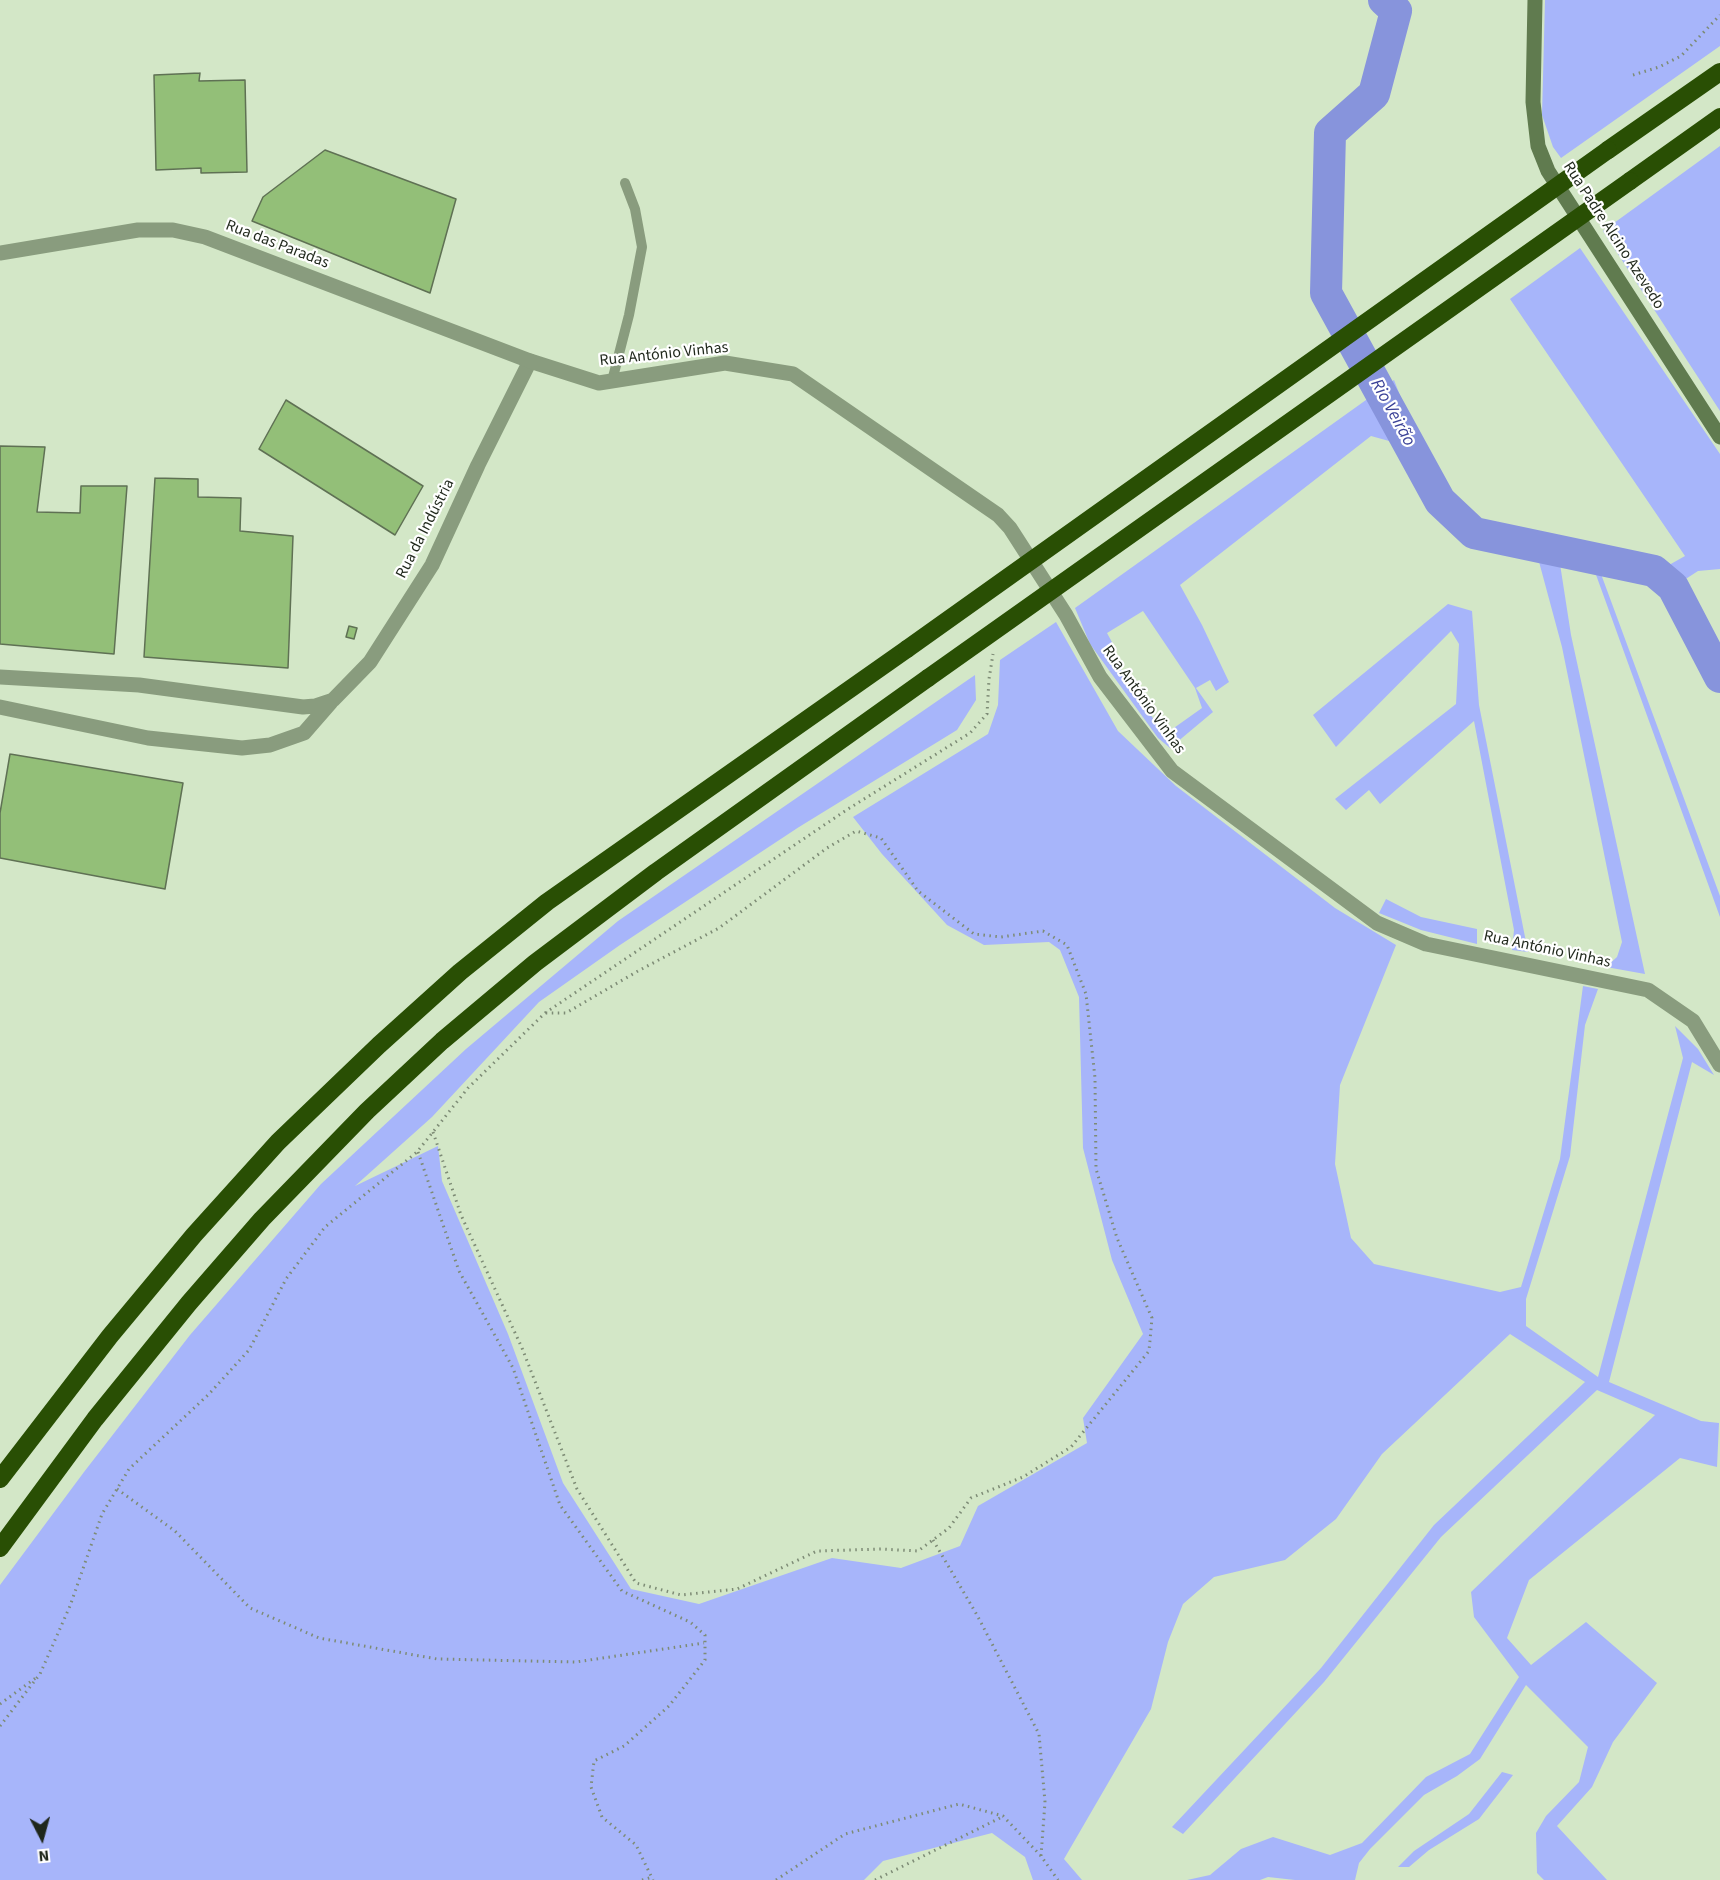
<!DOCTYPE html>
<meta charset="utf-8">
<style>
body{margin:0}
#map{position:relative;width:1720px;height:1880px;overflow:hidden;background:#d3e7c7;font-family:"Source Sans 3",sans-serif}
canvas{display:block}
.north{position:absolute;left:12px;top:1808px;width:60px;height:60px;-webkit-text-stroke:4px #fff;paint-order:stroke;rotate:174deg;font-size:16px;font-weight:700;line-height:24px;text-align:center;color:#1f271b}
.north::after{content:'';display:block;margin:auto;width:21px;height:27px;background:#1f271b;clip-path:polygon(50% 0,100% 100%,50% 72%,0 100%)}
</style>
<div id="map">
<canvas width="1720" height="1880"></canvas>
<div class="north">N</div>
</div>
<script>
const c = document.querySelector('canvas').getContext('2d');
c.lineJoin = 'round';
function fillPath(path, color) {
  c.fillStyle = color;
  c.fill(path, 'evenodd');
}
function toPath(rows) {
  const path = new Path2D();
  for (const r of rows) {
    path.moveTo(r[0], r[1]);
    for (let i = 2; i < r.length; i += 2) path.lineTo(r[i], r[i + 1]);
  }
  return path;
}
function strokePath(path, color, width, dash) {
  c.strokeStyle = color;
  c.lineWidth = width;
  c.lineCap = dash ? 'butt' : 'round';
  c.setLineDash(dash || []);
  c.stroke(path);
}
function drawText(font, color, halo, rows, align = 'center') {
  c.font = font + ' "Source Sans 3",sans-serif';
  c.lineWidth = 4.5;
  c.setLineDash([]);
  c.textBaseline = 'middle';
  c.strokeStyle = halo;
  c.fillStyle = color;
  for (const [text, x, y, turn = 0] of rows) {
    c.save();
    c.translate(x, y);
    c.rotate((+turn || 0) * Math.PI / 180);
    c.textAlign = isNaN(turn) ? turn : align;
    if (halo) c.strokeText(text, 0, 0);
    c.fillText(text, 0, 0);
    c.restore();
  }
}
fillPath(toPath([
 [1545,0,1720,0,1720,46,1561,158,1553,147,1542,115],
 [1720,146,1720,411,1603,231],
 [1580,248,1720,454,1720,569,1698,571,1678,584,1720,664,1720,693,1667,590,1601,574,1720,896,1720,917,1595,572,1560,564,1571,635,1645,974,1606,967,1617,957,1622,942,1562,647,1538,558,1470,541,1432,502,1400,444,1371,436,1180,585,1202,625,1229,682,1216,691,1210,680,1196,688,1213,712,1170,748,1158,738,1090,644,1075,608,1394,380,1413,429,1443,491,1481,525,1669,565,1685,556,1510,299],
 [1143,611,1195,688,1202,708,1164,735,1107,649,1113,644,1107,633],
 [1448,604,1472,611,1479,705,1528,952,1512,950,1514,930,1474,721,1380,804,1369,790,1346,810,1335,799,1456,704,1459,644,1451,631,1336,747,1313,715],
 [1056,622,1118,731,1176,786,1335,908,1396,945,1340,1085,1335,1164,1351,1238,1374,1264,1500,1292,1521,1287,1560,1159,1583,986,1598,989,1585,1025,1570,1156,1526,1299,1526,1326,1598,1377,1683,1058,1675,1026,1698,1049,1714,1075,1692,1062,1609,1382,1701,1421,1719,1423,1717,1467,1680,1458,1529,1580,1507,1638,1531,1665,1586,1622,1657,1683,1613,1742,1592,1787,1557,1826,1607,1880,1544,1880,1537,1873,1536,1833,1546,1816,1579,1782,1588,1747,1526,1685,1480,1759,1457,1776,1424,1795,1370,1849,1359,1863,1355,1880,1295,1880,1268,1877,1260,1880,1187,1880,1210,1875,1241,1849,1273,1837,1330,1855,1362,1843,1426,1777,1470,1754,1519,1677,1474,1617,1471,1592,1655,1415,1597,1390,1441,1537,1324,1682,1183,1834,1172,1827,1321,1668,1434,1525,1585,1382,1510,1334,1382,1454,1336,1519,1285,1560,1214,1577,1183,1604,1168,1642,1151,1709,1064,1859,1082,1880,1033,1880,1025,1857,992,1833,883,1861,864,1880,0,1880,0,1585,84,1472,190,1335,321,1184,466,1049,618,921,975,675,976,700,957,730,799,827,620,945,539,1002,432,1117,355,1186,438,1146,442,1181,508,1334,563,1483,631,1589,699,1604,832,1558,901,1568,960,1546,978,1506,1087,1443,1083,1418,1143,1334,1112,1260,1083,1148,1079,997,1060,950,1049,942,984,945,947,925,882,854,853,817,988,734,998,705,1000,660],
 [1386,899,1421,917,1477,929,1477,944,1421,930,1379,913],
 [1502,1772,1513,1775,1479,1819,1429,1850,1409,1867,1398,1867,1414,1851,1469,1814]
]), '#a7b5fa');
strokePath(toPath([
 [1384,0,1396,11,1374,94,1330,133,1326,293,1440,501,1474,533,1654,571,1673,587,1720,677]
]), '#8794dc', 32);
const building = toPath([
 [200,73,199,81,245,80,247,172,201,173,201,168,156,170,154,75,200,73],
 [325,150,456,199,430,293,252,221,263,197,325,150],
 [286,400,423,486,395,535,259,449,286,400],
 [0,446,45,447,37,512,80,513,81,486,127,486,114,654,0,644,0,446],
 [155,478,198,479,198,497,241,498,240,531,293,536,288,668,144,657,155,478],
 [349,626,357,628,354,639,346,637,349,626],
 [10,754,183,783,165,889,0,858,0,813,10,754]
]);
fillPath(building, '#93bf78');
strokePath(building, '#5f7154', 1.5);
strokePath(toPath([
 [1633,75,1659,67,1681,56,1720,15],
 [433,1132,461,1215,522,1348,577,1489,636,1583,681,1595,737,1589,817,1551,881,1549,918,1551,949,1528,971,1498,1023,1477,1071,1447,1149,1351,1152,1318,1117,1238,1096,1169,1095,1078,1086,994,1067,945,1043,931,1001,937,974,934,918,891,881,838,856,831,827,848,719,928,638,971,566,1013,545,1013],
 [418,1152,459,1271,513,1368,560,1505,622,1591,690,1622,705,1635,705,1660,669,1706,624,1746,594,1761,591,1787,602,1817,636,1845,653,1880],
 [117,1489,175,1531,250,1608,319,1638,437,1659,576,1662,704,1643],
 [933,1540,977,1615,1039,1734,1045,1802,1041,1856],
 [0,1704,37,1677],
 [0,1726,40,1674,70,1606,102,1514,129,1469,209,1394,249,1350,286,1279,325,1227,417,1152,468,1088,545,1013,848,809,970,733,987,714,989,679,993,654],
 [642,1880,653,1877],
 [776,1880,845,1834,959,1804,1003,1816,1041,1856,1058,1880],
 [875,1880,1002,1817]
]), '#7d8b75', 3, [1.5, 4.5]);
strokePath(toPath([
 [612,381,629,315,642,247,635,209,625,183]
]), '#899c7e', 10);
strokePath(toPath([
 [0,677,139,685,303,707,315,706,333,700,370,662,432,565,478,465,530,361],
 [0,707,148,738,242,748,270,745,304,733,331,702]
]), '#899c7e', 15);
strokePath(toPath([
 [0,253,138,230,173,230,205,237,530,361,599,383,725,363,793,374,998,515,1010,528,1066,615,1100,677,1172,771,1377,923,1426,944,1648,990,1693,1021,1720,1065]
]), '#899c7e', 15);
strokePath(toPath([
 [1535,0,1533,102,1538,146,1548,171,1720,437]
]), '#607b4f', 15);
strokePath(toPath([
 [1608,150,1720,72],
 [1630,181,1720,117],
 [0,1479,110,1336,194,1235,278,1142,379,1045,460,972,547,902,907,649],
 [0,1548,95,1419,189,1303,262,1219,367,1111,442,1041,535,963,656,872,928,678]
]), '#294f04', 18);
strokePath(toPath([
 [907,649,1608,150],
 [928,678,1630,181]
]), '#294f04', 18);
drawText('16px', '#1f271b', '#fff', [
 ["Rua Padre Alcino Azevedo",1613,236,57],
 ["Rua das Paradas",277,245,21],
 ["Rua António Vinhas",664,355,-6],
 ["Rua da Indústria",426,529,-63],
 ["Rua António Vinhas",1143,700,54],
 ["Rua António Vinhas",1547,950,12]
]);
drawText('italic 18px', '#3b4297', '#fff', [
 ["Rio Veirão",1392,413,61]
]);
</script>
